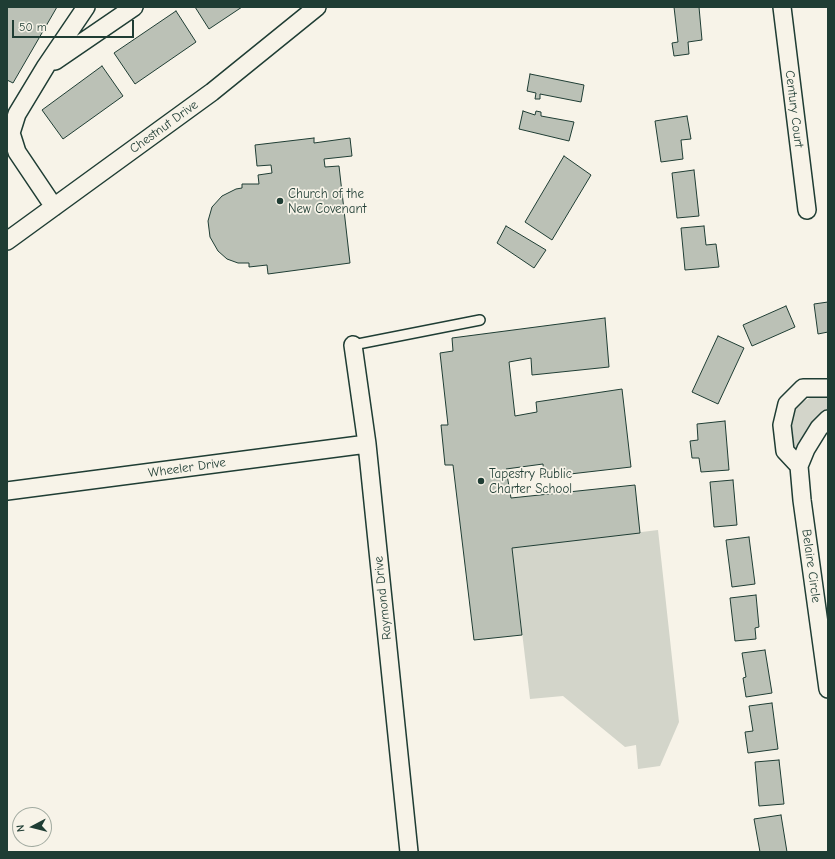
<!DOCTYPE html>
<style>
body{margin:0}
#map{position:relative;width:835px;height:859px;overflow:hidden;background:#f7f3e8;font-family:"Comic Neue",sans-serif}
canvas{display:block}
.frame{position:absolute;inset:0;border:8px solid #1f3d34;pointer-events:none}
.north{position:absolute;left:12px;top:807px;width:40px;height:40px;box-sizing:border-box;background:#f7f3e8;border:1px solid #a1aaa0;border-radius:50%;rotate:263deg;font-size:11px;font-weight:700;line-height:16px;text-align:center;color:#1f3d34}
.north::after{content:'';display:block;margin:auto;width:14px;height:18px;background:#1f3d34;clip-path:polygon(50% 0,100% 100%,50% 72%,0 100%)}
.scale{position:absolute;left:12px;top:20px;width:122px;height:18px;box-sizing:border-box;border:2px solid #1f3d34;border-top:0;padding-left:5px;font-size:12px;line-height:14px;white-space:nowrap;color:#1f3d34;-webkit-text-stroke:3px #f7f3e8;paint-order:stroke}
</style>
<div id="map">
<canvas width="835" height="859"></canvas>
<div class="frame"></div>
<div class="north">N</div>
<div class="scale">50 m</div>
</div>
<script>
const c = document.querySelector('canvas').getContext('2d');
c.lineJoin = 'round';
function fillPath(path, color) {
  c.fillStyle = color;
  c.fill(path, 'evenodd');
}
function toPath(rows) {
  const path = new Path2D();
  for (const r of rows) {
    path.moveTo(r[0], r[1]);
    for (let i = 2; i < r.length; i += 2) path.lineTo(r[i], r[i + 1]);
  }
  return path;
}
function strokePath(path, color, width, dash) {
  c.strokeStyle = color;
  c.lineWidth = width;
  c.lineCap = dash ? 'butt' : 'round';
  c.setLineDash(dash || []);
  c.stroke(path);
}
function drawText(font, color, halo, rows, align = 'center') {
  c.font = font + ' "Comic Neue",sans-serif';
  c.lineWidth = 3.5;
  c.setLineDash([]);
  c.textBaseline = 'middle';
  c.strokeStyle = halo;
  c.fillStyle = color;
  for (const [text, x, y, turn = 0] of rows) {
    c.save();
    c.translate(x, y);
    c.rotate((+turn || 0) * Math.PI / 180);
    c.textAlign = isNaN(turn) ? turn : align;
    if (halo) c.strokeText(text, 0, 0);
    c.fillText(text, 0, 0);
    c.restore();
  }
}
fillPath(toPath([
 [821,396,828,397,828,411,799,449,794,447,791,442,789,428,794,410,802,402,812,397],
 [658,530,679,722,660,766,638,769,636,745,625,747,563,696,530,699,512,548]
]), '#d3d5ca');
const building = toPath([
 [7,7,57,7,13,83,7,80,7,7],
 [195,7,242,7,209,29,195,7],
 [674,7,699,7,702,40,688,42,689,54,674,56,672,43,678,42,674,7],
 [176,11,196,42,135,84,114,53,176,11],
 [102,66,123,96,63,139,42,110,102,66],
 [530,74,584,85,581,102,540,94,540,99,535,99,536,93,527,91,530,74],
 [523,111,535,115,536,111,541,112,541,116,574,122,569,141,519,129,523,111],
 [687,116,691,139,681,140,683,159,661,162,655,121,687,116],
 [314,138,314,143,350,138,352,156,324,159,325,167,339,166,350,263,268,274,267,265,249,267,249,263,238,263,227,259,218,251,210,237,208,221,212,207,222,196,236,189,242,188,242,184,259,184,258,175,272,173,271,165,257,166,255,145,314,138],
 [564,156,591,175,552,240,525,222,564,156],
 [694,170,699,216,677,218,672,173,694,170],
 [506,226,546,250,534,268,497,243,506,226],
 [704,226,706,245,716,244,719,267,685,270,681,228,704,226],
 [828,302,828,332,818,334,814,304,828,302],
 [786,306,795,327,752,346,743,325,786,306],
 [605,318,609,367,532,375,531,358,509,362,515,416,537,412,536,402,622,389,631,467,544,477,543,464,506,469,511,498,635,485,640,533,512,548,522,635,474,640,453,465,445,465,441,425,448,425,440,353,453,351,452,338,605,318],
 [718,336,744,348,718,404,692,392,718,336],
 [725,421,729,470,701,472,699,458,692,458,690,441,698,440,697,424,725,421],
 [733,480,737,525,714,527,710,482,733,480],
 [749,537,755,584,732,587,726,540,749,537],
 [756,595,759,627,755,628,756,639,735,641,730,598,756,595],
 [765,650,772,693,746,697,743,678,746,677,742,653,765,650],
 [772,703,778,749,748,753,745,732,753,731,749,706,772,703],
 [779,760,784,804,759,806,755,762,779,760],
 [781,815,787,852,760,852,754,819,781,815]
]);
fillPath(building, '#bbc1b6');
strokePath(building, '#1f3d34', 1);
const service = toPath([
 [353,345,480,320]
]);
const minor = toPath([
 [782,7,807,210],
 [55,61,134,7],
 [54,207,17,152,11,133,17,114,46,66,86,7],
 [7,241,212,92,317,7],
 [353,345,367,444,409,852],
 [828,419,819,428,806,449,799,466,802,500,828,689],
 [799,466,785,451,782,425,787,404,803,388,828,388],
 [7,491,367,444]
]);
strokePath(service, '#1f3d34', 12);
strokePath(minor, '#1f3d34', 20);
strokePath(service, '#f7f3e8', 9);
strokePath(minor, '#f7f3e8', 17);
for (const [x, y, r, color] of [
 [280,201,4,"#1f3d34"],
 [481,481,4,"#1f3d34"]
]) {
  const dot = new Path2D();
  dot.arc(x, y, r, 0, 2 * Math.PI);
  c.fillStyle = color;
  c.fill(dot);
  strokePath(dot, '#f7f3e8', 1.5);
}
drawText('13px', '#1f3d34', '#f7f3e8', [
 ["Century Court",794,109,83],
 ["Chestnut Drive",164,127,-36],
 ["Wheeler Drive",187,468,-8],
 ["Belaire Circle",811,566,82],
 ["Raymond Drive",383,598,-96]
]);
drawText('13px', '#1f3d34', '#f7f3e8', [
 ["Church of the",288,194],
 ["New Covenant",288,209],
 ["Tapestry Public",489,474],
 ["Charter School",489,489]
], 'left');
</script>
